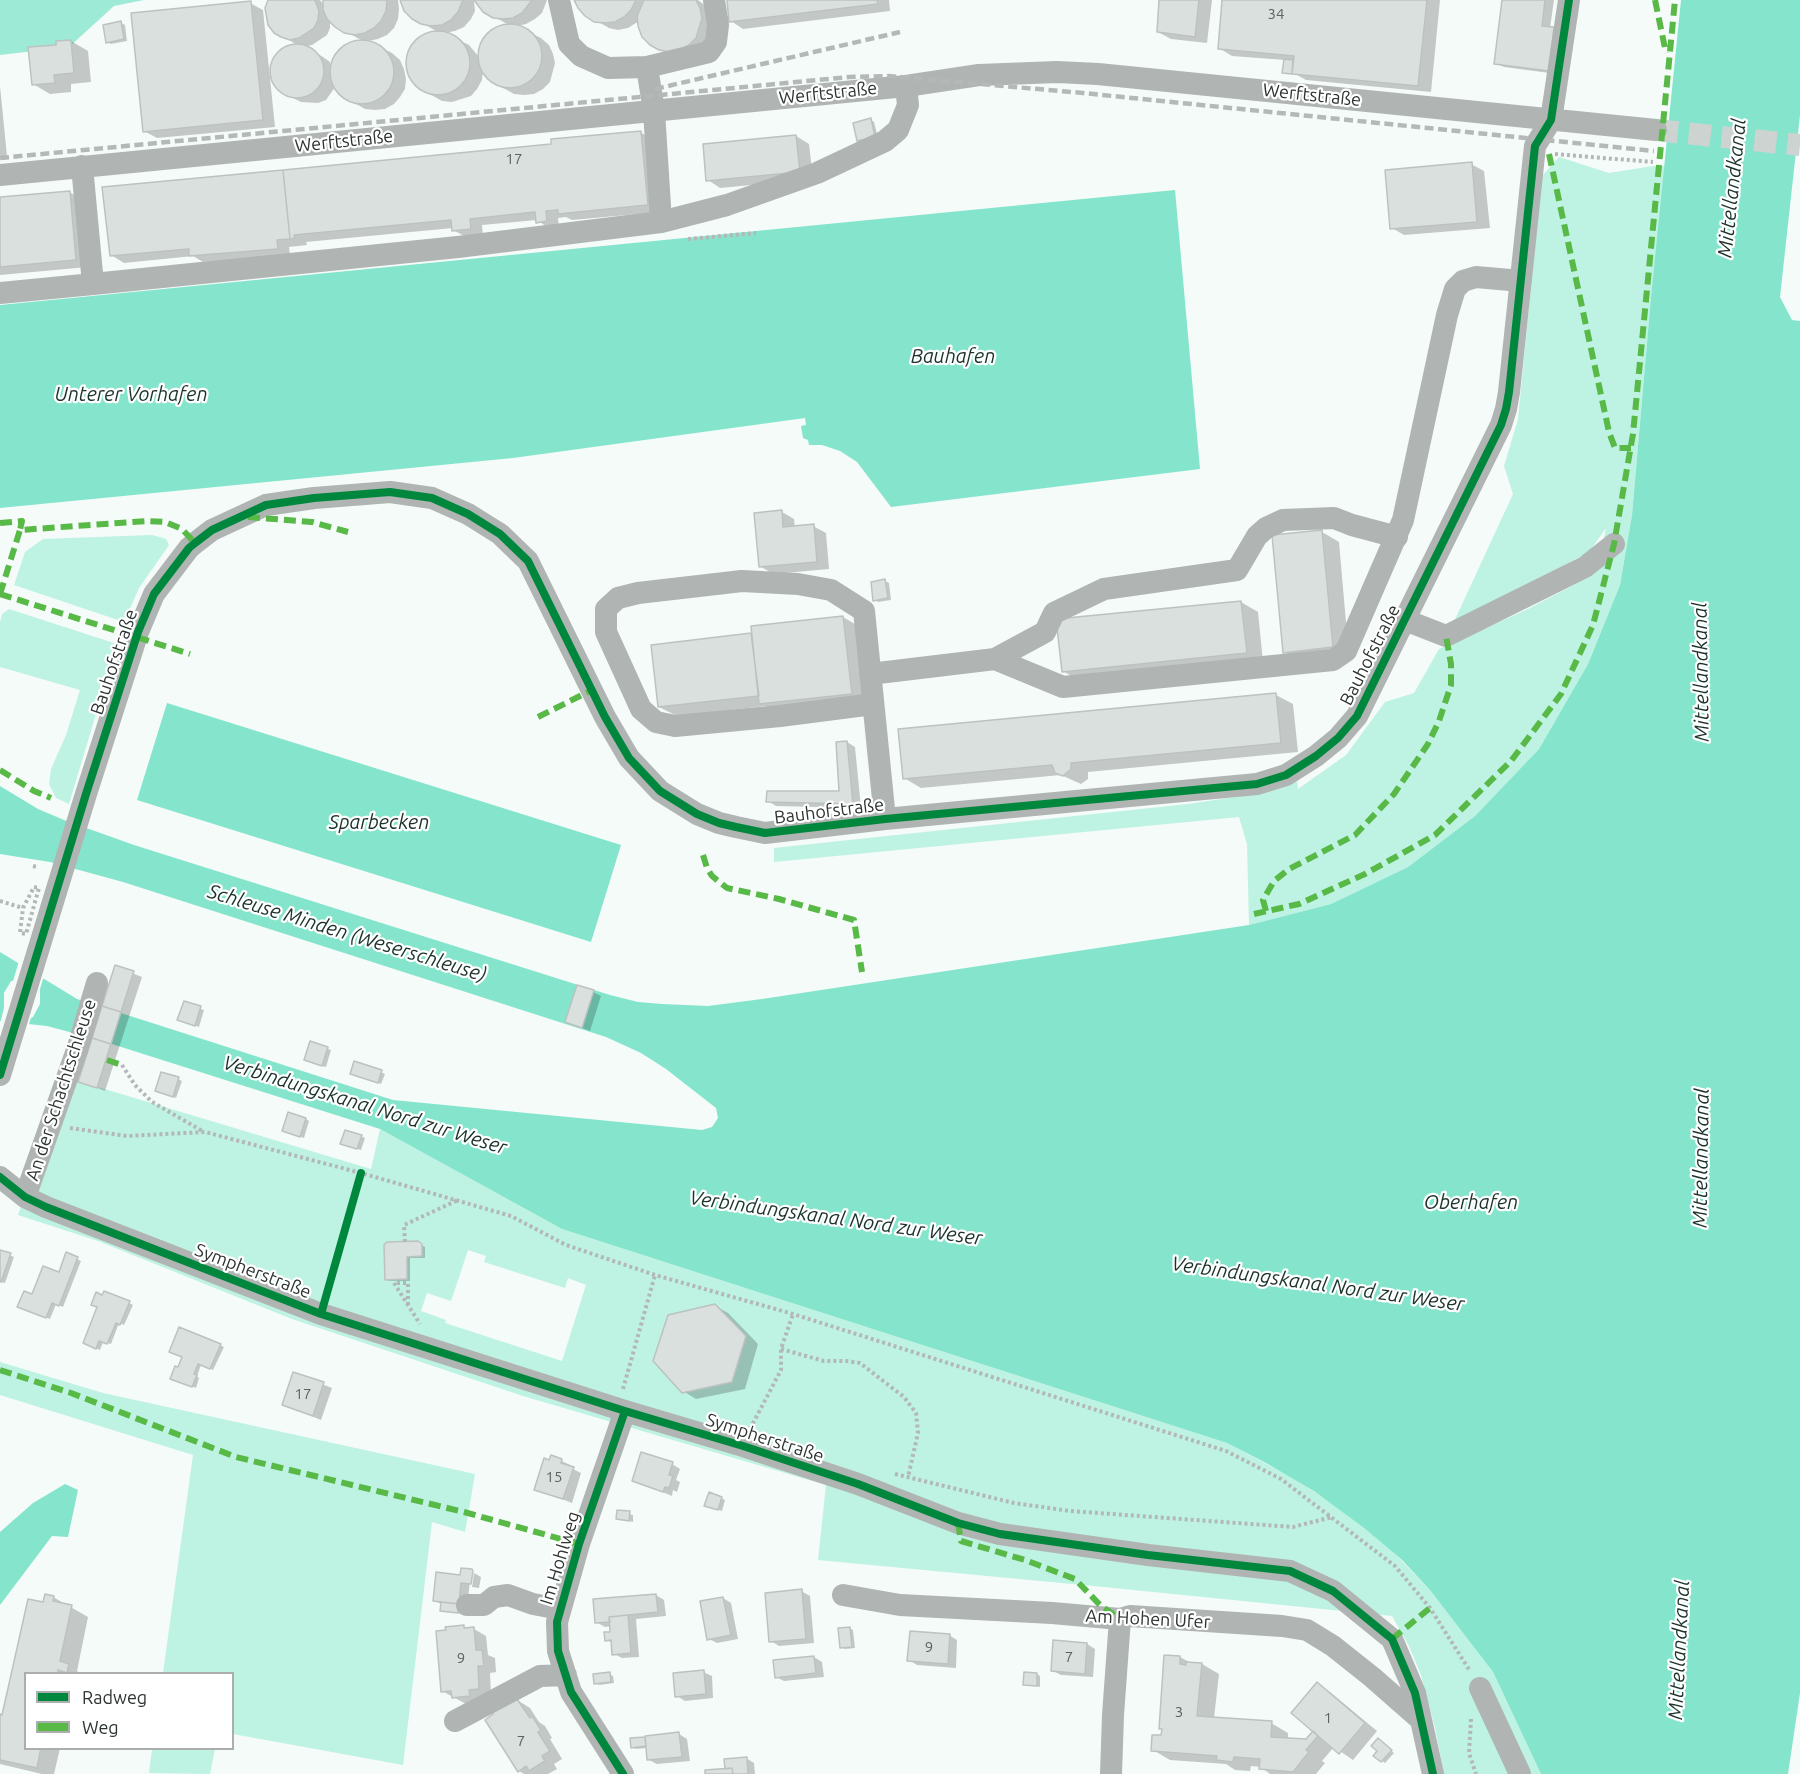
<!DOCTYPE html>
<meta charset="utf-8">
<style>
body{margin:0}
#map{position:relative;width:1800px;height:1774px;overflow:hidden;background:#f4fbf9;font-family:Ubuntu,sans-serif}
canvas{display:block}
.legend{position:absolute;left:24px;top:1672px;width:210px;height:78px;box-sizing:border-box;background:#fff;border:2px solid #abaead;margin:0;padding:8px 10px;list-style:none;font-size:18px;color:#2d3432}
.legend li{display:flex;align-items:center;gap:12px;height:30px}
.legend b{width:30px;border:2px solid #abaead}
</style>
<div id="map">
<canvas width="1800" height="1774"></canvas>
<ul class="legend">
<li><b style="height:8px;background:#00873e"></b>Radweg</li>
<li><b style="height:8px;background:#58b947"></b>Weg</li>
</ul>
</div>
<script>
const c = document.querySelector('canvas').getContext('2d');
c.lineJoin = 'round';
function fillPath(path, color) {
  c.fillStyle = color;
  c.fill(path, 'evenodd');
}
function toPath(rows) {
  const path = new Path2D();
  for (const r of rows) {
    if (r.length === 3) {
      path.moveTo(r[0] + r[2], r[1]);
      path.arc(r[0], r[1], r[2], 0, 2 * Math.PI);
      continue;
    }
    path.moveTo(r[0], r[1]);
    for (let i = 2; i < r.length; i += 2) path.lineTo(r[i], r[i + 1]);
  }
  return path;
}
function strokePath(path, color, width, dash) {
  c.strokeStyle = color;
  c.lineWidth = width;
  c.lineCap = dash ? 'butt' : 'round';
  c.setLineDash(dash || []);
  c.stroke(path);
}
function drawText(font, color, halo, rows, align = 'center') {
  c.font = font + ' Ubuntu,sans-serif';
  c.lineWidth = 4.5;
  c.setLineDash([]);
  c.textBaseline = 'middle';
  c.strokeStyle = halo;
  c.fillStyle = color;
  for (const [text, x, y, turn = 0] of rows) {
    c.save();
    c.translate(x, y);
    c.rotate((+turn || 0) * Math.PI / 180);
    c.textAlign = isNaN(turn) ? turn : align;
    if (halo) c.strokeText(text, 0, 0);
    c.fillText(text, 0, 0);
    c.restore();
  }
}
fillPath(toPath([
 [1559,157,1609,173,1653,166,1665,166,1651,297,1632,515,1620,585,1588,664,1539,749,1475,816,1408,867,1331,904,1249,925,1247,844,1239,817,774,862,774,848,1188,804,1261,793,1297,780,1298,789,1346,755,1385,702,1414,693,1439,649,1528,609,1589,577,1599,562,1606,528,1589,552,1452,626,1513,494,1504,466,1518,419,1542,176],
 [152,535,166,539,169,545,139,588,124,622,14,585,25,552,43,539],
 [9,609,117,644,69,804,56,798,49,784,51,769,66,735,80,690,0,667,0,622,2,614],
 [68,1078,371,1169,380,1129,562,1229,1227,1443,1297,1480,1327,1500,1364,1528,1397,1556,1431,1591,1493,1672,1541,1774,1444,1774,1435,1728,1421,1675,1409,1646,1392,1616,1104,1587,818,1560,826,1485,523,1396,292,1319,98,1241,18,1215],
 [468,1250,486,1256,484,1262,565,1288,568,1278,586,1285,562,1361,445,1323,446,1320,421,1311,427,1293,451,1301],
 [0,1362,103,1393,475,1474,465,1532,432,1522,403,1765,233,1734,232,1674,163,1673,193,1455,0,1395],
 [152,1749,215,1749,210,1774,149,1773]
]), '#bef2e3');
fillPath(toPath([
 [0,0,144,0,114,6,69,47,0,55]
]), '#9dead6');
fillPath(toPath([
 [1681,0,1800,0,1800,115,1780,297,1792,320,1800,321,1800,1693,1788,1774,1541,1774,1493,1672,1430,1590,1402,1560,1364,1528,1314,1491,1266,1463,1227,1443,562,1229,380,1129,96,1039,47,1026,0,1021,0,952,77,999,393,1100,702,1130,712,1127,718,1118,716,1108,666,1069,641,1053,606,1037,123,882,50,862,0,854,0,786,38,809,64,820,134,845,610,995,638,1002,662,1004,708,1006,762,999,1249,925,1331,904,1408,867,1475,816,1539,749,1588,664,1620,585,1632,515,1651,297],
 [1175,190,1200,469,891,507,857,462,840,451,822,445,809,445,808,440,803,438,801,426,806,425,805,418,513,458,0,508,0,305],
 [167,703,621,845,591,942,137,800],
 [65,1484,78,1490,68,1537,52,1536,0,1605,0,1532,33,1503]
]), '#84e5cc');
fillPath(toPath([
 [19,961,44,976,40,989,40,1004,33,1017,31,1018,28,1027,0,1024,4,1008,4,993,11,981,13,981]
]), '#f4fbf9');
fillPath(toPath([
 [270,0,320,0,324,5,324,0,398,0,399,9,398,19,394,28,387,35,378,39,368,41,392,53,400,60,404,69,406,79,405,89,400,97,394,104,385,109,375,110,365,109,356,104,342,96,335,87,326,100,318,103,301,102,287,95,274,83,272,75,274,59,286,48,297,45,275,31],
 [330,20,336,26,361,40,348,44,340,50,331,66,330,62,323,57,310,49,301,47,312,45,327,35,330,28],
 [401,0,547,0,542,13,535,19,526,24,516,26,541,38,549,45,553,54,555,63,550,82,543,89,534,94,524,95,514,94,505,89,491,81,483,71,482,80,477,89,471,96,452,102,442,101,419,88,412,80,408,70,408,60,411,50,417,41,425,35,438,32,413,18],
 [474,1,484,11,509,25,497,28,489,34,482,43,479,57,469,45,444,33,455,31,464,27,471,19,475,11],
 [576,0,698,0,708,8,709,45,674,56,651,44,639,21,628,28,618,30,609,28,586,15],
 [728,0,889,0,890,11,743,29,731,21],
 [1160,0,1212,0,1207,43,1171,39,1158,32],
 [1224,0,1440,0,1431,92,1306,80,1297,75,1284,72,1285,60,1232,56,1219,48],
 [1504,0,1554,0,1550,28,1557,74,1504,67,1496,63],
 [250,3,263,10,275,127,157,138,144,131],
 [121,23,125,25,127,41,111,44,108,42],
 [71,41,88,51,91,82,71,84,71,92,50,94,33,84,58,46],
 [0,86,7,156,0,157],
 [871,120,874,122,878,138,862,142,858,140],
 [640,132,653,140,660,212,572,220,566,217,558,218,559,228,550,229,537,220,482,225,483,236,466,237,453,230,453,228,306,242,307,245,289,247,290,255,203,262,193,256,124,263,111,255,553,145],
 [796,136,809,144,813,179,720,188,708,180],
 [1471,164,1484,171,1490,228,1404,235,1392,228],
 [69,192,82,199,88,267,0,275,0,199],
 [782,512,794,519,795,528,813,526,826,533,829,569,773,574,760,566],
 [1322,532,1339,542,1349,657,1302,662,1285,652],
 [885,581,889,583,891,600,878,602,875,600],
 [1241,602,1258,612,1263,662,1080,681,1063,671],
 [843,617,860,627,869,703,778,713,765,706,677,716,659,707,653,646,753,634],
 [1276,695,1293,704,1298,752,1088,772,1088,779,1081,784,1061,775,921,788,904,778],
 [847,742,855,747,861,808,776,806,768,801,841,792],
 [116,967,142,977,105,1091,80,1081],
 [593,992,601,996,590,1031,567,1022],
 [185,1003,204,1010,199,1027,183,1022],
 [311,1043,331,1050,326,1067,309,1062],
 [381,1072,385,1074,381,1084,355,1076],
 [178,1079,182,1081,176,1098,160,1092],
 [306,1119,309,1121,304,1138,287,1132],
 [361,1136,365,1138,361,1150,345,1145],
 [418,1243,425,1247,425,1258,410,1258,410,1281,390,1281,387,1279],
 [0,1251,14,1257,5,1283,0,1282],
 [67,1254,81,1261,63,1307,56,1304,50,1319,22,1308,33,1296,59,1274],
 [129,1303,133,1305,124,1325,119,1323,111,1344,103,1342,100,1350,88,1345],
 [715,1306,728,1313,758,1344,745,1389,696,1399,683,1391],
 [220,1345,224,1347,213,1370,201,1365,197,1376,199,1378,196,1388,176,1380,184,1357],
 [294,1373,332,1388,321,1420,284,1405],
 [562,1461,570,1465,569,1467,581,1473,572,1503,536,1489],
 [672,1464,680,1469,676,1480,680,1482,677,1492,673,1490,672,1496,633,1480],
 [721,1498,725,1500,722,1511,709,1507],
 [618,1512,633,1515,633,1522,618,1518],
 [471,1572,467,1608,461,1614,442,1610,442,1605,434,1600,462,1576],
 [474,1573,481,1577,479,1588,472,1587],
 [801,1591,810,1596,814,1643,779,1646,771,1641],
 [656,1595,664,1600,666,1616,636,1619,639,1657,622,1658,614,1654,613,1643,606,1640,612,1633,611,1626,605,1627,596,1622],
 [53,1597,88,1617,77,1671,82,1674,26,1674,26,1748,60,1748,54,1774,42,1774,0,1764,0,1716,3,1717,44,1604],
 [723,1598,731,1603,738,1639,717,1643,709,1639],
 [464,1627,468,1629,474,1629,486,1636,488,1655,495,1658,496,1672,490,1673,491,1695,466,1704,442,1691],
 [849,1628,853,1630,855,1648,845,1649,841,1647],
 [949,1635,957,1640,956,1668,917,1665,909,1660],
 [1087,1644,1095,1649,1093,1677,1061,1675,1053,1671],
 [814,1657,822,1662,824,1677,784,1681,776,1677],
 [1180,1657,1191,1663,1202,1664,1219,1674,1214,1718,1271,1723,1288,1733,1288,1739,1306,1741,1315,1731,1318,1684,1330,1692,1377,1731,1353,1760,1334,1747,1322,1761,1325,1763,1316,1774,1270,1774,1261,1767,1251,1766,1250,1771,1235,1770,1226,1764,1170,1760,1153,1750,1163,1737,1163,1730,1160,1728],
 [703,1672,712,1676,713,1698,685,1701,677,1696],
 [609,1674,613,1676,614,1683,599,1685,596,1683],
 [1037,1674,1040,1676,1040,1687,1024,1684],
 [517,1700,530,1708,539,1722,545,1726,552,1738,550,1739,562,1759,554,1764,557,1769,548,1774,524,1774,519,1771],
 [679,1734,687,1739,690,1761,657,1764,649,1760,647,1748,636,1749,632,1747,631,1740],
 [1381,1742,1394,1753,1385,1763,1375,1756],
 [746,1758,754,1763,755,1774,706,1774,727,1770]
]), '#0003');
const building = toPath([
 [268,0,315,0,319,11,318,20,314,28,299,38,290,40,281,37,274,33,268,25,265,8,268,0],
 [323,0,387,0,387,1,386,11,381,21,374,28,365,33,355,35,344,33,335,27,327,19,323,10,323,0],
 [400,0,463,0,458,12,451,20,442,25,431,26,421,24,412,19,404,11,400,0],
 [474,0,532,0,522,13,513,18,503,19,493,18,483,12,474,0],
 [574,0,636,0,631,10,624,17,615,22,605,23,594,22,585,16,578,8,574,0],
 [644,0,696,0,700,8,702,18,696,38,689,45,680,50,670,52,659,50,650,45,642,37,638,26,637,16,644,0],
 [727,0,877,0,878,4,729,22,727,0],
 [1159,0,1199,0,1195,37,1157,32,1159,0],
 [1222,0,1427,0,1418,86,1292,74,1294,56,1218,49,1222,0],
 [1502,0,1545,0,1542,26,1554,27,1549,71,1494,64,1502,0],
 [251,1,263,120,143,132,131,13,251,1],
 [121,21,124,39,106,43,103,25,121,21],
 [510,56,32],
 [438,63,32],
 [362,72,32],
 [71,40,74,73,54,75,55,83,32,85,28,47,56,45,56,41,71,40],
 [297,71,27],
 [1284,59,1293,60,1292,74,1282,73,1284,59],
 [871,118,875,137,857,141,853,123,871,118],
 [641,131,648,205,558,214,558,210,546,211,547,221,536,223,535,212,470,219,471,229,452,231,451,220,294,235,295,238,290,239,283,170,551,144,551,139,641,131],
 [796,135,800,172,706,181,703,144,796,135],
 [1472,162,1477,222,1390,229,1385,170,1472,162],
 [283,170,290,239,277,240,278,249,189,256,189,249,110,256,102,187,283,170],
 [70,191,76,260,0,267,0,197,70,191],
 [782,510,783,527,814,524,817,562,759,567,754,513,782,510],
 [1322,530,1333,647,1283,653,1272,535,1322,530],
 [885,579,888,598,873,601,871,582,885,579],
 [1241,601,1247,653,1062,672,1056,619,1241,601],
 [843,616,852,694,759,704,751,626,843,616],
 [751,633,759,696,658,707,651,645,751,633],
 [1276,693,1281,743,1071,763,1071,769,1063,776,1055,773,1052,765,903,779,898,729,1276,693],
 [847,741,853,804,766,802,767,791,839,791,836,742,847,741],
 [115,965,134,971,121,1012,102,1006,115,965],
 [577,985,594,990,582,1028,565,1022,577,985],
 [184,1001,201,1006,195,1026,177,1020,184,1001],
 [102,1006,121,1012,111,1044,92,1038,102,1006],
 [92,1038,111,1044,97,1088,78,1082,92,1038],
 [310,1041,328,1047,322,1066,304,1060,310,1041],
 [354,1061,382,1070,378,1083,350,1074,354,1061],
 [161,1072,179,1077,173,1097,155,1091,161,1072],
 [288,1112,306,1118,300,1137,282,1131,288,1112],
 [345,1130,362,1135,357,1149,340,1144,345,1130],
 [418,1241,422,1244,422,1256,407,1257,407,1279,385,1280,384,1245,387,1242,418,1241],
 [0,1250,11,1253,1,1282,0,1282,0,1250],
 [66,1252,78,1257,59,1306,52,1303,46,1318,17,1307,24,1291,32,1294,43,1266,59,1272,66,1252],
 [104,1291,130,1301,120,1325,116,1323,107,1344,99,1341,96,1349,83,1343,97,1307,91,1305,96,1292,102,1295,104,1291],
 [715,1304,746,1336,732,1382,682,1393,653,1361,668,1315,715,1304],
 [179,1327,221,1344,210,1369,198,1364,194,1374,197,1375,192,1387,170,1379,175,1366,178,1367,182,1357,169,1352,179,1327],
 [293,1372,324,1382,313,1416,282,1405,293,1372],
 [641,1452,673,1462,669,1475,673,1476,669,1488,665,1487,663,1492,632,1481,641,1452],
 [551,1455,562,1459,561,1463,574,1467,563,1499,534,1490,544,1458,549,1460,551,1455],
 [709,1492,722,1497,718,1510,704,1506,709,1492],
 [617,1510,630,1511,629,1521,616,1519,617,1510],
 [461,1568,472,1569,473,1571,471,1584,461,1583,459,1604,433,1601,436,1572,460,1575,461,1568],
 [802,1589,806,1639,769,1642,765,1593,802,1589],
 [45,1594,54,1596,53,1601,72,1605,60,1661,69,1664,67,1673,58,1670,58,1674,26,1674,26,1748,41,1748,37,1768,0,1760,0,1714,2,1715,28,1599,43,1602,45,1594],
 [656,1594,658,1612,609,1617,610,1622,595,1623,593,1599,656,1594],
 [723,1597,731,1635,707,1640,700,1601,723,1597],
 [441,1602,459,1604,458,1613,440,1611,441,1602],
 [628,1615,631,1653,612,1655,611,1640,605,1641,604,1632,610,1632,609,1617,628,1615],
 [464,1625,464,1628,474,1627,476,1650,482,1650,484,1666,478,1666,479,1689,469,1690,470,1696,452,1698,451,1691,441,1692,436,1631,446,1630,445,1627,464,1625],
 [850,1627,852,1647,840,1648,838,1628,850,1627],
 [910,1631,950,1634,948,1664,907,1661,910,1631],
 [1053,1640,1087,1643,1085,1674,1051,1671,1053,1640],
 [1164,1655,1180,1656,1180,1664,1186,1665,1186,1662,1202,1663,1197,1716,1272,1721,1271,1737,1306,1739,1313,1731,1318,1736,1306,1750,1309,1752,1293,1772,1259,1769,1260,1759,1234,1757,1233,1762,1216,1760,1217,1756,1151,1751,1152,1735,1161,1735,1162,1729,1159,1729,1164,1655],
 [814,1656,816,1673,775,1678,773,1660,814,1656],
 [704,1670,706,1694,675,1697,673,1673,704,1670],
 [610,1672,611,1682,594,1684,593,1674,610,1672],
 [1024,1672,1037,1673,1037,1686,1023,1685,1024,1672],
 [1317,1682,1365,1723,1339,1754,1291,1713,1317,1682],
 [517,1699,530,1718,532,1716,541,1730,538,1732,550,1751,542,1756,545,1761,529,1771,526,1766,518,1772,485,1720,493,1714,491,1711,517,1699],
 [679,1732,682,1757,647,1760,645,1736,679,1732],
 [645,1737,646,1746,631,1748,630,1738,645,1737],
 [1378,1738,1392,1750,1381,1762,1373,1756,1377,1751,1371,1746,1378,1738],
 [747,1757,748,1774,733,1774,732,1768,725,1769,724,1759,747,1757],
 [732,1768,733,1774,705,1774,705,1770,732,1768]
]);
fillPath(building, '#dae0de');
strokePath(building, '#bcc2c0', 1.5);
strokePath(toPath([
 [1656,130,1800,145]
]), '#ccd3d1', 22, [22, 11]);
strokePath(toPath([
 [1555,154,1653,162],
 [688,239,756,233],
 [33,866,37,867],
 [34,887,39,888,26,934,20,933,23,908,34,887],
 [0,901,23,908],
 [122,1065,135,1085,152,1102,204,1132],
 [70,1128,127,1136,205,1132,361,1173,511,1216,566,1245,655,1275,793,1314,1226,1451,1281,1479,1395,1566,1430,1608,1470,1671],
 [405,1242,404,1225,458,1200],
 [408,1305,408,1283,394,1283,420,1324],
 [781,1349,824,1361,846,1361,860,1363,904,1397,916,1413,918,1433,908,1477],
 [623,1389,655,1275],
 [750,1429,781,1370,781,1349,793,1314],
 [895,1474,1014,1503,1070,1511,1293,1527,1332,1517],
 [1471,1719,1469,1753,1476,1774]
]), '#b3b8b7', 4, [3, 3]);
strokePath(toPath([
 [559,0,569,44,581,56,608,68,647,67,709,52,716,42,718,25,714,0],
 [647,67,654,111,661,222],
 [82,166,93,284,458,247,661,222,727,205,817,173,885,141,898,130,908,105,906,86],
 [0,175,906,86,979,75,1057,72,1098,74,1656,130],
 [0,293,93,284],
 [1405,620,1446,636,1585,567,1614,544],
 [995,659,1045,632,1054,613,1104,589,1237,570,1257,536,1266,528,1283,520,1334,518,1352,525,1397,537],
 [870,674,995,659,1063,687,1333,660,1346,651,1403,520,1447,315,1455,289,1463,281,1476,277,1521,281],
 [873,704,780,716,675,726,656,722,641,709,606,632,606,609,618,598,638,593,742,581,798,584,831,590,864,611,885,819],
 [0,1075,86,794,138,632,154,594,189,548,195,543,212,530,266,505,314,498,390,492,432,498,468,514,500,534,528,561,605,717,629,758,660,791,697,814,719,823,736,827,765,833,885,819,1257,784,1286,775,1316,756,1338,738,1357,716,1501,425,1506,409,1509,392,1535,146,1551,120,1569,0],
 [0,1177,25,1197,46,1207,321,1314,625,1411,743,1446,858,1484,958,1523,1000,1534,1148,1555,1290,1571,1333,1591,1392,1639,1415,1693,1433,1774],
 [25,1197,78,1047,97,983],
 [843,1595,900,1605,1052,1613,1120,1619,1130,1616,1282,1626,1307,1630,1333,1646,1372,1677,1421,1720],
 [467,1605,484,1605,494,1597,508,1595,533,1604,560,1609],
 [1480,1688,1520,1774],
 [455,1721,540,1676,566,1675],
 [623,1774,571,1692,558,1651,557,1622,579,1544,625,1411],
 [1111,1774,1113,1715,1120,1619]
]), '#b0b4b2', 22);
strokePath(toPath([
 [655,89,900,32],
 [0,158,849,77,889,76,1083,93,1654,151]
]), '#b4b9b8', 4.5, [9, 4.5]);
strokePath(toPath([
 [1655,0,1666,53],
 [1549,154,1609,432,1615,448,1631,448],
 [248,517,312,522,348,532],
 [0,523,22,521,20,530,147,521,165,522,182,529,195,543],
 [0,594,190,654],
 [0,594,20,530],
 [538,717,592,690],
 [0,770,34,791,51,798],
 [703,855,707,868,712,876,727,888,779,899,854,920,862,972],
 [1266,911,1263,900,1274,881,1289,869,1355,835,1394,794,1428,744,1439,721,1451,685,1451,664,1446,636],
 [1254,914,1299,904,1365,874,1435,835,1511,761,1561,694,1593,625,1614,544,1633,434,1675,0],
 [107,1060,122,1065],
 [0,1370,71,1393,236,1457,464,1512,579,1544],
 [958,1523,961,1541,1025,1560,1075,1579,1101,1606,1120,1619],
 [1392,1639,1430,1608]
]), '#58b947', 6, [12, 6]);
strokePath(toPath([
 [0,1075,86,794,138,632,154,594,189,548,195,543,212,530,266,505,314,498,390,492,432,498,468,514,500,534,528,561,605,717,629,758,660,791,697,814,719,823,736,827,765,833,885,819,1257,784,1286,775,1316,756,1338,738,1357,716,1501,425,1506,409,1509,392,1535,146,1551,120,1569,0],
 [0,1177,25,1197,46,1207,321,1314,625,1411,743,1446,858,1484,958,1523,1000,1534,1148,1555,1290,1571,1333,1591,1392,1639,1415,1693,1433,1774],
 [321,1314,361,1173],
 [623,1774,571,1692,558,1651,557,1622,579,1544,625,1411]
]), '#00873e', 8);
drawText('15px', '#5b6260', null, [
 ["34",1276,14],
 ["17",514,159],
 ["17",303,1394],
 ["15",554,1477],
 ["9",929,1647],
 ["7",1069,1657],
 ["9",461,1658],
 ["3",1179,1712],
 ["1",1328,1718],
 ["7",521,1741]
]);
drawText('18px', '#2d3432', '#fff', [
 ["Werftstraße",828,93,-6],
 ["Werftstraße",1312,95,6],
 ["Werftstraße",344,141,-6],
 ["Bauhofstraße",1370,655,-63],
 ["Bauhofstraße",114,662,-71],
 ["Bauhofstraße",829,811,-7],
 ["An der Schachtschleuse",61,1090,-72],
 ["Sympherstraße",253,1271,21],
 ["Sympherstraße",765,1438,18],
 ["Im Hohlweg",560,1558,-73],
 ["Am Hohen Ufer",1148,1619,3]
]);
drawText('italic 20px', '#1c332c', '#fff', [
 ["Mittellandkanal",1732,188,-84],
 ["Bauhafen",953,356],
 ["Unterer Vorhafen",131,394],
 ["Mittellandkanal",1701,672,-91],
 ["Sparbecken",379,822],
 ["Schleuse Minden (Weserschleuse)",347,933,17],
 ["Verbindungskanal Nord zur Weser",365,1105,17],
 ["Mittellandkanal",1701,1158,-89],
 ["Oberhafen",1471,1202],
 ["Verbindungskanal Nord zur Weser",836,1218,8],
 ["Verbindungskanal Nord zur Weser",1318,1284,8],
 ["Mittellandkanal",1679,1650,-87]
]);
</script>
